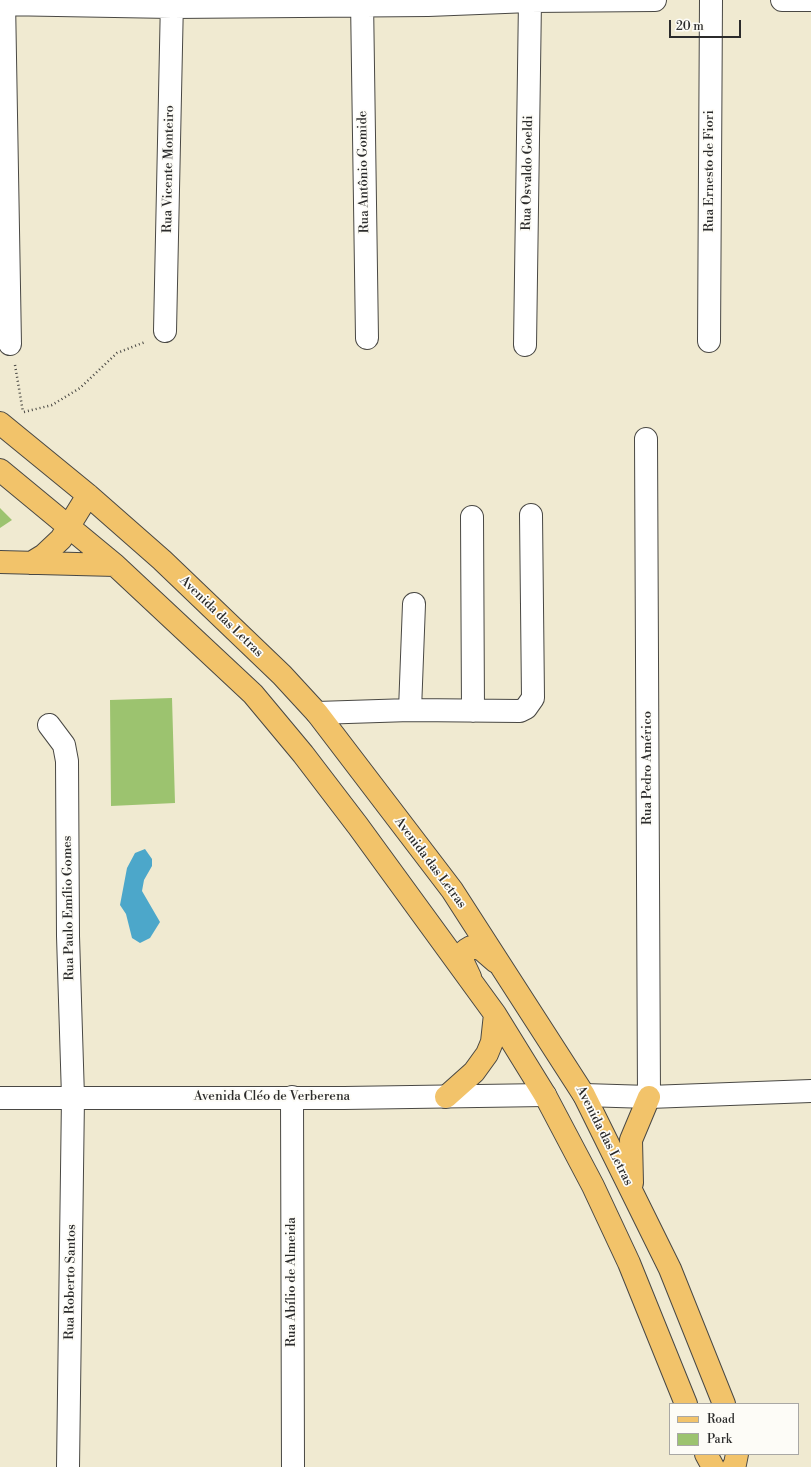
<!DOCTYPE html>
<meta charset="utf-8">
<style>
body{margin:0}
#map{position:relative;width:811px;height:1467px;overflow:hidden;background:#f0ead1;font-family:"Libre Bodoni",serif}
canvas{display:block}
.legend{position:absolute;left:669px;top:1403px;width:130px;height:52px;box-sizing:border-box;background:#fdfcf7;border:1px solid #a9a8a5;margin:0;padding:5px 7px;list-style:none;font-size:12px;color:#2b2b2b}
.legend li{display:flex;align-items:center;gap:8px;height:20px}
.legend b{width:20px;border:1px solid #a9a8a5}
.scale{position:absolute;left:669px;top:20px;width:72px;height:18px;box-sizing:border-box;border:2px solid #2b2b2b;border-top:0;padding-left:5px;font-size:12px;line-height:14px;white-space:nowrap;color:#2b2b2b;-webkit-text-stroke:3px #fdfcf7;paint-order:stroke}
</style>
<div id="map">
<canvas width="811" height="1467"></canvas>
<ul class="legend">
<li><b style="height:5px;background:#f2c36a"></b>Road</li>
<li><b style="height:11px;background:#9cc36f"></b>Park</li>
</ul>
<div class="scale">20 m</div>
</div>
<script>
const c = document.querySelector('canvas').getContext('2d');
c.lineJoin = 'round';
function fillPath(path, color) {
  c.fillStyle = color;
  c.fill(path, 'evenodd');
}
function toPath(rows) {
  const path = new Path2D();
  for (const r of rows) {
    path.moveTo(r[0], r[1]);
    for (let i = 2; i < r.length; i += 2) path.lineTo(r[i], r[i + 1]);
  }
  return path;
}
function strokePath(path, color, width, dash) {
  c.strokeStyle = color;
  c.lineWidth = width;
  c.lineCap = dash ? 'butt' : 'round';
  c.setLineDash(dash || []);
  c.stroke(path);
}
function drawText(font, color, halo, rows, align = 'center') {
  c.font = font + ' "Libre Bodoni",serif';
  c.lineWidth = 3.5;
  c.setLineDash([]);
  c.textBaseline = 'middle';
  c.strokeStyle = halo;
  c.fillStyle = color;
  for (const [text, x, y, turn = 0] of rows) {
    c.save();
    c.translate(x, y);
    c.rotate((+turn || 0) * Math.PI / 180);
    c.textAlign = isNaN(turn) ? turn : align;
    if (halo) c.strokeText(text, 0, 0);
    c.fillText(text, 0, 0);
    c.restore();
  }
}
fillPath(toPath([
 [0,508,12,520,0,528],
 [172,698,175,803,111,806,110,700]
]), '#9cc36f');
fillPath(toPath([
 [145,849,152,859,152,866,144,880,142,891,160,922,150,938,140,943,132,938,126,914,120,905,127,868,135,853]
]), '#4ca7ca');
const minor = toPath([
 [4,0,10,344],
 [362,0,367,338],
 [782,0,811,0],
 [0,4,172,7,428,5,530,1,655,0],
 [165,331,172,0],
 [709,341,711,0],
 [525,345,530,0],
 [646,439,649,1097],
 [472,517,473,711],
 [410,710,414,604],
 [317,713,410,710,520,711,526,708,533,698,531,515],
 [49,725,64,745,67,761,68,936,73,1097,68,1467],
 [584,1095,649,1097,811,1091],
 [292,1097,293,1467],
 [0,1098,344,1098,545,1095]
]);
const major = toPath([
 [0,423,88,495,162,560,282,675,317,713,452,890,584,1095,670,1269,724,1404],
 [0,470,115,565,253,694,303,754,358,826,495,1014,545,1095,593,1186,629,1263,686,1404],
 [0,562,115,565],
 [31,563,44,555,61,539,88,495],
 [470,977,462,960,466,950,471,947,481,949,496,962],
 [446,1097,474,1072,487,1054,492,1042,495,1014],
 [632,1183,631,1140,649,1097],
 [706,1454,713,1467],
 [733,1467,735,1464,737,1454]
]);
strokePath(minor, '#494844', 24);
strokePath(major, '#494844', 24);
strokePath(toPath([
 [15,365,23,412],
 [24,412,52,405,80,388,117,353,145,342]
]), '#494844', 2.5, [1, 3]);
strokePath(minor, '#fff', 22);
strokePath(major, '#f2c36a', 22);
drawText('13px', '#2b2b2b', '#fdfcf7', [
 ["Rua Vicente Monteiro",169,169,-89],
 ["Rua Ernesto de Fiori",710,171,-90],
 ["Rua Antônio Gomide",364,172,-91],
 ["Rua Osvaldo Goeldi",528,173,-89],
 ["Avenida das Letras",221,617,44],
 ["Rua Pedro Américo",648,768,-90],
 ["Avenida das Letras",430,863,53],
 ["Rua Paulo Emílio Gomes",69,908,-91],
 ["Avenida Cléo de Verberena",272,1097],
 ["Avenida das Letras",604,1136,63],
 ["Rua Roberto Santos",71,1282,-89],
 ["Rua Abílio de Almeida",292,1282,-90]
]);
</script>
